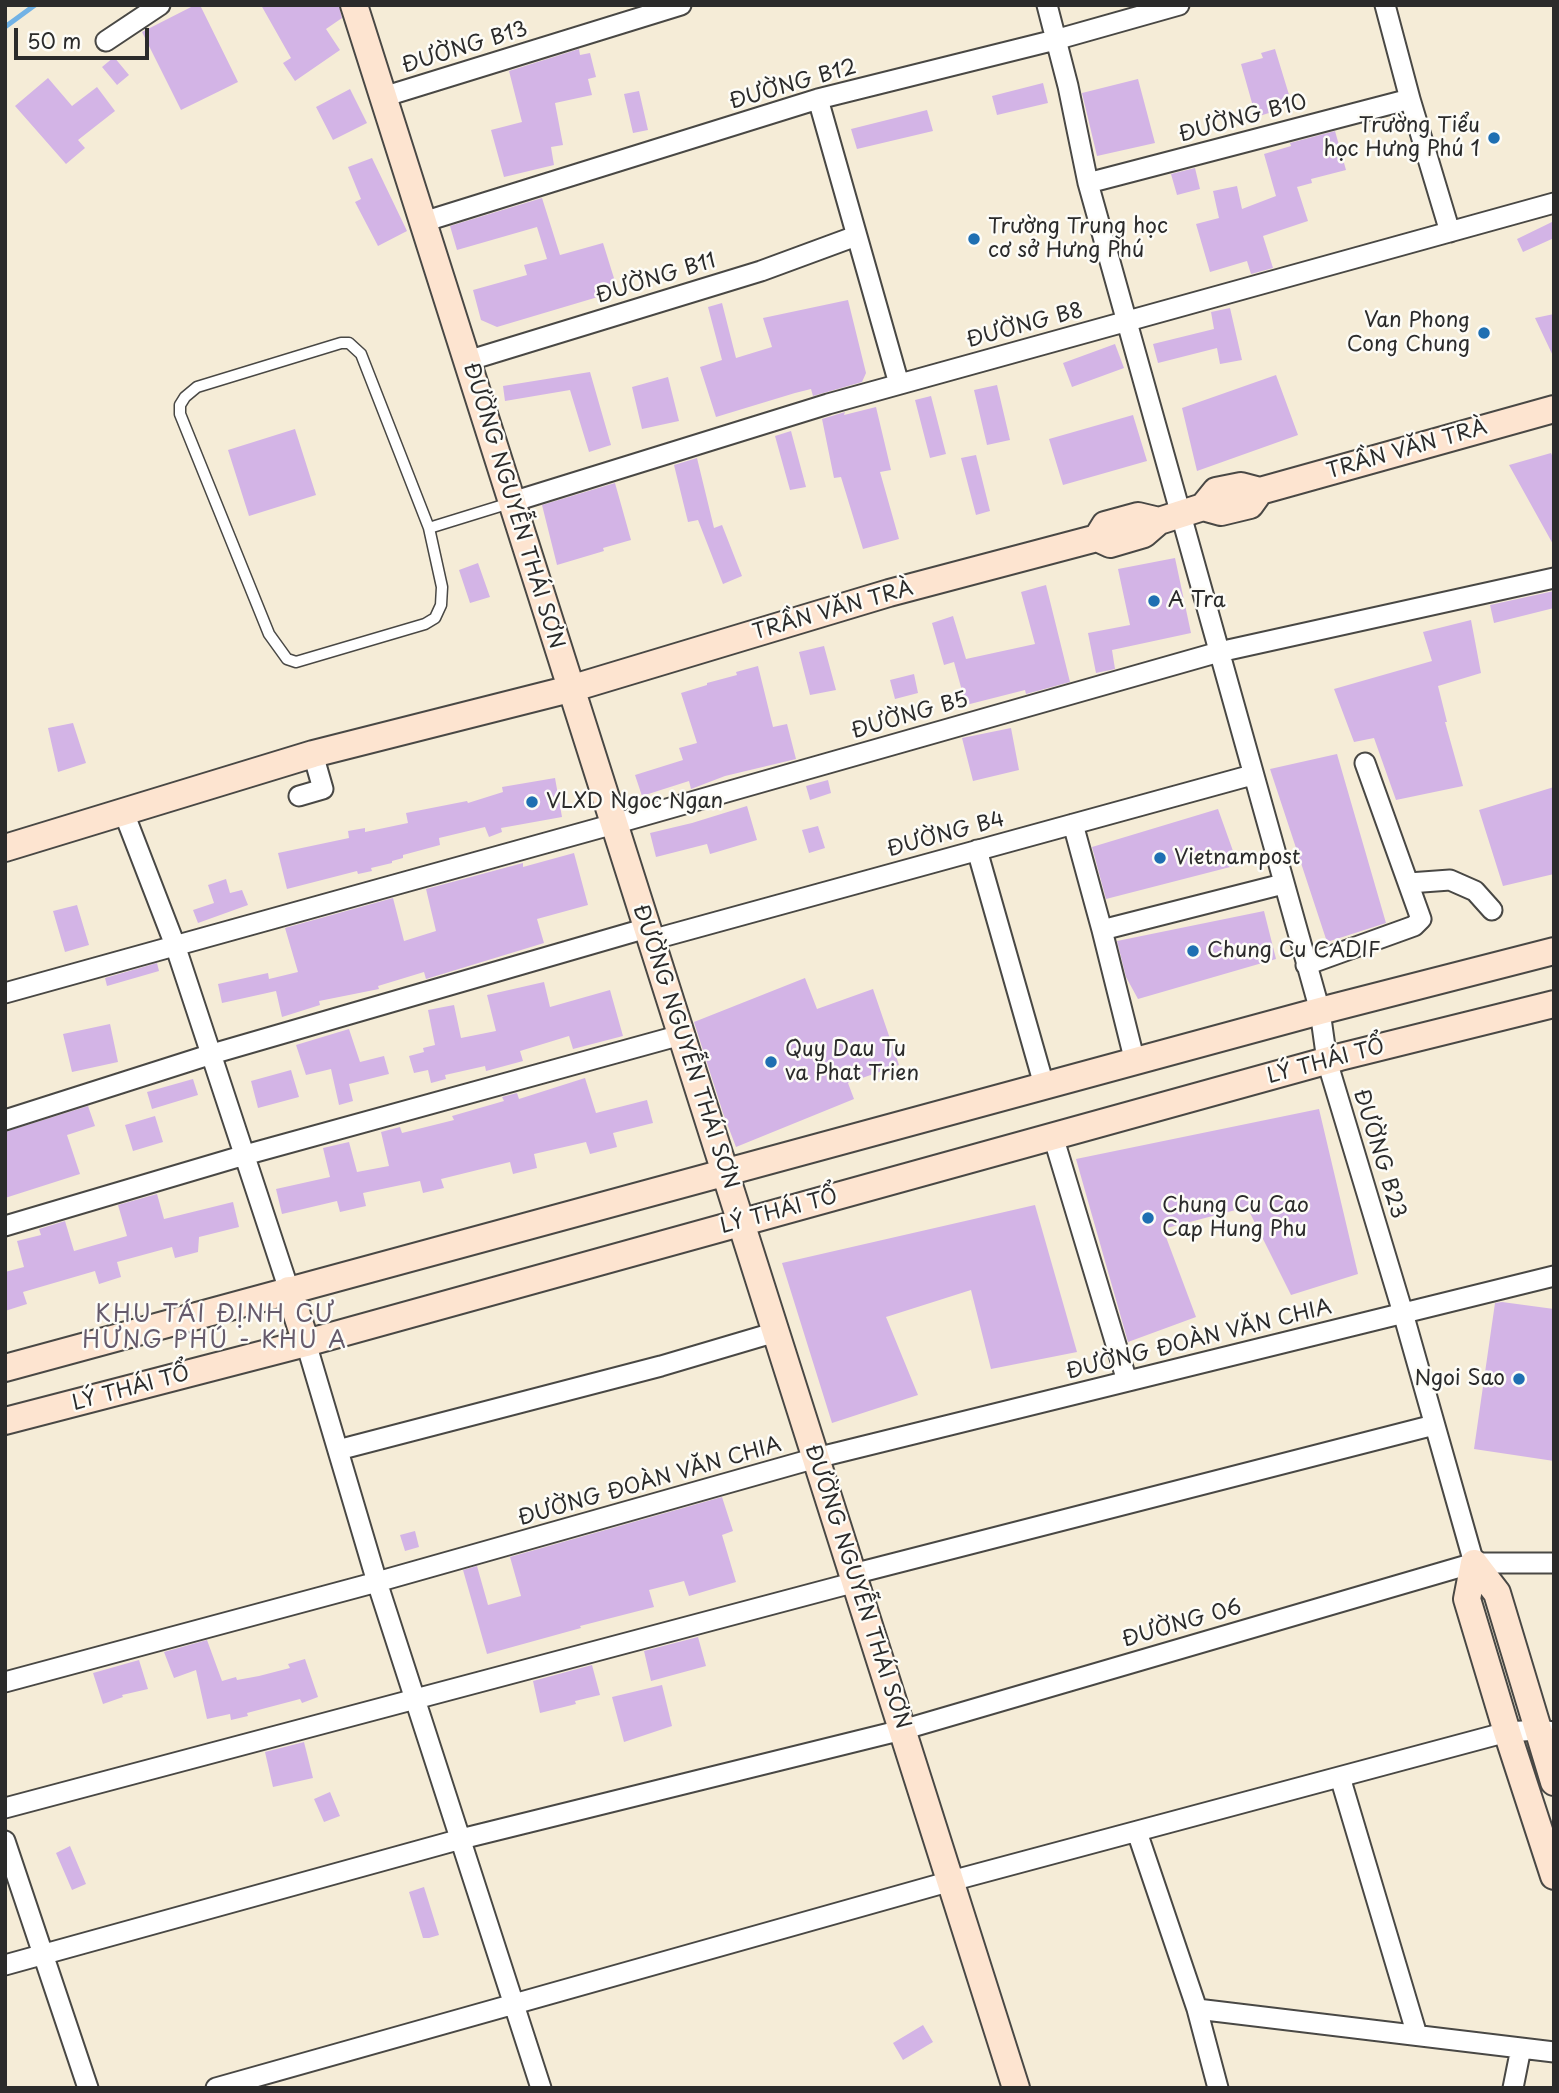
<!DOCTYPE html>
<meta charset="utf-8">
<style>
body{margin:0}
#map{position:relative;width:1559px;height:2093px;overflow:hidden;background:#f5ecd7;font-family:"Playpen Sans",sans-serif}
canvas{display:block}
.frame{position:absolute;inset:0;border:7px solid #2b2b2b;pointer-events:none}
.scale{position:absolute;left:14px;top:28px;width:135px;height:32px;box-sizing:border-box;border:4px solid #2b2b2b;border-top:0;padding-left:9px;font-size:21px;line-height:24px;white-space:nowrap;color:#2b2b2b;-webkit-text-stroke:5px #fdfcf7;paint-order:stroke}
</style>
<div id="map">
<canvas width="1559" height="2093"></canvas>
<div class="frame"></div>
<div class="scale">50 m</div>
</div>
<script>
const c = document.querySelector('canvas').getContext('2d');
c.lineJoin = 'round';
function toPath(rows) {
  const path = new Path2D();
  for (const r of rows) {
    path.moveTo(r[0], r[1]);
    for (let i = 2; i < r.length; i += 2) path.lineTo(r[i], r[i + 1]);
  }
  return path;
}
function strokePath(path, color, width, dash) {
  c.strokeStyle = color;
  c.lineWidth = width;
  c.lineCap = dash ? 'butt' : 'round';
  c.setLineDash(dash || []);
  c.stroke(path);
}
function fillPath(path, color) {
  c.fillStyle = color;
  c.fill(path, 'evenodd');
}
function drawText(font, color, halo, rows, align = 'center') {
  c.font = font + ' "Playpen Sans",sans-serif';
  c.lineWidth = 5;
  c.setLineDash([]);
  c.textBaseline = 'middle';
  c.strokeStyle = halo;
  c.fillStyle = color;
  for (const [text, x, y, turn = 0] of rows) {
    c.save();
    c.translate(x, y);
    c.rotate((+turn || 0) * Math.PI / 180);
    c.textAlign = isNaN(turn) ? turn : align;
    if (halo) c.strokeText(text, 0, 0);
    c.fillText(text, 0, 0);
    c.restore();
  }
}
strokePath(toPath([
 [5,27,35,5]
]), '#72b2e5', 5);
fillPath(toPath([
 [195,5,200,5,238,82,181,110,142,32],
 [261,5,339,5,342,18,326,29,340,50,295,81,283,63,291,58],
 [579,49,580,55,590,53,596,77,588,79,592,95,555,103,563,145,551,147,554,165,504,177,491,130,522,122,509,71],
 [1275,49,1290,98,1267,104,1269,113,1256,117,1241,64,1263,58,1261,53],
 [114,57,129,75,117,85,102,67],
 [48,78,72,106,97,87,115,111,78,140,85,148,66,164,15,106],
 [1138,79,1155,143,1097,156,1082,93],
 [1043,83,1048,103,997,115,992,96],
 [350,89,367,123,333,140,316,107],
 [639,91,648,130,633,133,624,94],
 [927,110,933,131,857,149,851,129],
 [1335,131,1346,170,1311,179,1312,183,1297,187,1308,221,1263,236,1273,268,1251,274,1247,261,1210,272,1196,224,1219,218,1213,191,1237,186,1242,209,1276,196,1264,154,1291,146,1290,143],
 [372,158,407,231,378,246,355,202,361,199,348,167],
 [1195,168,1200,189,1177,195,1171,174],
 [542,198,560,255,603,243,618,291,497,327,481,320,473,290,527,275,524,265,547,259,537,227,457,250,450,226],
 [1554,221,1554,238,1523,252,1517,239],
 [848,300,866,373,862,382,813,396,811,389,795,393,716,417,700,367,722,360,708,307,722,303,736,358,772,347,763,318],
 [1230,308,1242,360,1220,364,1217,348,1158,363,1153,344,1214,329,1211,312],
 [1554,314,1554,358,1535,318],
 [1115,344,1124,368,1072,387,1063,363],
 [590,372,611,445,589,452,570,390,505,401,503,386],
 [1276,375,1298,435,1197,471,1182,408],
 [668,377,679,421,642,429,632,387],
 [997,385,1010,440,987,445,974,390],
 [931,396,946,454,930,458,915,400],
 [876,407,891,470,880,472,899,539,863,549,841,477,834,478,822,419,845,412,844,415],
 [1133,415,1147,461,1063,485,1049,439],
 [295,429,316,495,249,516,228,450],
 [791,431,806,487,790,490,775,436],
 [1551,453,1554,460,1554,546,1509,465],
 [976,455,990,511,976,515,961,458],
 [697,458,714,528,722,525,742,576,723,584,698,520,688,522,674,465],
 [615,483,631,540,603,548,604,551,557,565,542,505],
 [1175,558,1191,633,1112,650,1115,669,1096,673,1088,633,1130,625,1118,569],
 [478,563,490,597,470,603,459,570],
 [1046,585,1070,682,1026,694,1025,690,966,705,954,662,944,665,932,623,953,616,966,659,1035,644,1021,592],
 [1554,591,1554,608,1494,623,1490,605],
 [1471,620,1481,673,1438,686,1447,722,1445,722,1463,786,1396,800,1374,738,1354,742,1334,689,1432,661,1423,632],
 [824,646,836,690,810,695,799,652],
 [758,666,773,727,787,724,796,759,725,776,691,789,689,781,642,796,635,775,683,760,679,748,697,743,681,693,707,685,707,683,737,675,736,672],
 [914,674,918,693,895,699,890,680],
 [73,723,86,763,58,772,48,728],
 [1011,728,1019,770,973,781,962,738],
 [1337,754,1386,923,1327,942,1270,769],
 [555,778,562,817,501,828,502,832,489,837,485,827,439,838,440,845,403,855,403,858,392,861,392,863,371,868,372,871,358,874,357,871,287,889,278,853,349,838,348,831,365,828,365,832,408,823,406,813,467,801,468,803,503,792,502,787],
 [828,780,831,793,810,800,806,786],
 [1554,787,1554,874,1503,886,1479,810],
 [747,806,757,840,710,854,707,844,656,857,650,833,692,823],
 [1218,809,1238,865,1106,899,1092,847],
 [818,826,825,848,809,853,802,830],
 [574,853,588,905,537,919,544,943,426,979,424,972,378,986,379,989,319,1001,320,1005,282,1017,276,991,222,1003,218,984,268,973,269,979,298,972,285,928,393,898,404,941,436,931,426,889,523,863,523,867],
 [226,879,230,893,242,890,248,905,198,923,193,910,214,903,208,885],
 [77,905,89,945,65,952,53,911],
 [1264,911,1276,959,1138,999,1126,977,1117,941],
 [157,963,159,971,107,986,105,978],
 [805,978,817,1009,873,989,899,1065,848,1083,854,1099,736,1147,723,1113,694,1022],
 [544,982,550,1007,610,990,623,1036,573,1049,569,1036,520,1051,523,1061,486,1071,485,1066,445,1075,446,1079,431,1083,428,1070,414,1073,409,1056,424,1052,423,1048,435,1045,428,1010,454,1005,461,1038,496,1031,487,995],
 [110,1024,118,1062,72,1072,63,1034],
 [349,1029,360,1062,384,1056,389,1074,349,1084,353,1101,339,1105,331,1069,306,1075,296,1045],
 [291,1070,299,1097,258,1108,251,1081],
 [585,1078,596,1113,647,1100,653,1123,613,1133,617,1147,590,1154,586,1142,534,1154,537,1168,513,1174,510,1162,441,1179,444,1188,423,1193,420,1181,363,1193,366,1206,340,1212,337,1201,282,1214,276,1189,330,1177,323,1148,349,1142,357,1172,389,1166,381,1132,400,1127,402,1133,454,1120,452,1116,504,1101,502,1097,517,1093,519,1099],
 [193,1079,198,1095,152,1109,147,1092],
 [88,1106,95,1126,67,1135,80,1174,5,1198,5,1132],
 [1319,1109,1358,1274,1291,1295,1247,1207,1163,1229,1196,1317,1128,1342,1076,1159],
 [155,1116,163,1142,133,1151,125,1125],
 [157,1194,164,1219,233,1202,239,1227,199,1237,198,1252,175,1258,172,1247,117,1262,121,1277,99,1284,95,1271,23,1292,27,1304,5,1311,5,1272,24,1267,17,1241,41,1235,39,1229,65,1221,74,1251,127,1236,118,1205],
 [1035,1205,1077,1352,991,1369,971,1290,886,1317,918,1395,832,1423,782,1263],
 [1502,1302,1554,1309,1554,1461,1474,1449,1495,1303],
 [722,1497,733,1531,722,1535,736,1582,689,1596,684,1581,649,1590,654,1607,580,1626,581,1628,487,1654,463,1570,477,1566,488,1605,521,1596,510,1557],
 [415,1531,419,1547,405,1551,400,1535],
 [698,1637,706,1666,651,1681,644,1651],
 [207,1640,222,1681,236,1677,237,1680,259,1676,290,1668,288,1664,305,1659,318,1697,302,1703,300,1699,247,1713,248,1716,231,1720,230,1714,207,1719,196,1670,174,1678,164,1652],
 [139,1660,148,1689,122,1695,123,1697,103,1704,93,1673],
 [592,1665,600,1695,575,1701,576,1704,540,1713,533,1681],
 [662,1685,672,1726,624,1742,612,1697],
 [304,1742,313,1778,273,1787,265,1752],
 [330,1792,340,1816,324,1822,314,1799],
 [70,1846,86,1884,72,1890,56,1853],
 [424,1887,439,1935,429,1938,423,1938,409,1892],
 [923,2025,933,2042,903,2060,893,2043]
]), '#d3b4e6');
const lane = toPath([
 [429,528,361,354,349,343,341,343,197,387,185,397,180,405,180,414,269,634,287,659,296,662,425,624,435,618,441,605,442,587,429,528,510,503]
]);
const street = toPath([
 [1047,5,1068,86,1088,183,1320,1011,1327,1061,1403,1313,1474,1563],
 [1385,5,1410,99,1450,232],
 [106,41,160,5],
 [383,97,681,5],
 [818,99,899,384],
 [1088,183,1410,99],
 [423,222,818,99,1055,40,1179,5],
 [467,361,761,271,856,236],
 [512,502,828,404,1554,203],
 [299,796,323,789,313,754],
 [124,813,175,945,289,1290],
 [1073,824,1102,930,1135,1062],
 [977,850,1044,1085],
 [1409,883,1450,880,1475,891,1492,910],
 [1102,930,1283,884],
 [651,940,1252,775],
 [1306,965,1414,926,1421,919,1365,763],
 [5,993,614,824,1219,652,1554,578],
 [5,1120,212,1054,647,928],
 [1053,1136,1127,1381],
 [5,1226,245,1155,681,1035],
 [306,1343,377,1582,541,2088],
 [338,1450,661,1366,776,1332],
 [853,1574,1434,1425],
 [5,1682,377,1582,816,1458,1554,1276],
 [1340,1777,1417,2035],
 [5,1808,856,1582],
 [1137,1832,1197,2009,1554,2052],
 [5,1841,88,2088],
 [5,1965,461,1839,902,1730,1474,1563,1554,1563],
 [1197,2009,1218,2088],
 [216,2088,951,1881,1507,1732,1538,1730,1554,1732],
 [1513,2088,1521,2048]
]);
const secondary = toPath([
 [354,5,1016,2088],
 [1203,507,1216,491,1241,486,1260,491,1554,409],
 [1203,507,1221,512,1250,505,1260,491],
 [1097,538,1105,525,1138,516,1159,521],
 [5,848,313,754,570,689,889,593,1097,538,1110,544,1144,534,1159,521,1203,507],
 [289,1290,306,1343],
 [5,1368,1320,1011,1554,951],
 [5,1421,306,1343,1340,1057,1554,1004],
 [1474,1563,1467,1599,1507,1732,1554,1876],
 [1474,1563,1497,1593,1554,1782]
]);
strokePath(lane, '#494845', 13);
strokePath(street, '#494845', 23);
strokePath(secondary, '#494845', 30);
strokePath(lane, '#fff', 10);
strokePath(street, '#fff', 19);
strokePath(secondary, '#fde4d0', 26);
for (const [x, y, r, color] of [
 [1494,138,7,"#1f6fb2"],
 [974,239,7,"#1f6fb2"],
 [1484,333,7,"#1f6fb2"],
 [1154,601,7,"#1f6fb2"],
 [532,802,7,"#1f6fb2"],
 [1160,858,7,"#1f6fb2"],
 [1193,951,7,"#1f6fb2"],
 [771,1062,7,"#1f6fb2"],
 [1148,1218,7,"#1f6fb2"],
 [1519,1379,7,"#1f6fb2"]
]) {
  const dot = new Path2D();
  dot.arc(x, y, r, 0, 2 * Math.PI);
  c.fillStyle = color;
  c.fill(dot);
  strokePath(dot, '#fdfcf7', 2.5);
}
drawText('21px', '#2b2b2b', '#fdfcf7', [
 ["ĐƯỜNG B13",465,48,-17],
 ["ĐƯỜNG B12",793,85,-16],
 ["ĐƯỜNG B10",1243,119,-15],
 ["ĐƯỜNG B11",656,279,-17],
 ["ĐƯỜNG B8",1025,326,-15],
 ["TRẦN VĂN TRÀ",1407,450,-16],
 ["ĐƯỜNG NGUYỄN THÁI SƠN",513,506,73],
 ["TRẦN VĂN TRÀ",833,611,-16],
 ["ĐƯỜNG B5",910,716,-16],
 ["ĐƯỜNG B4",946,835,-15],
 ["ĐƯỜNG NGUYỄN THÁI SƠN",685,1047,72],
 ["LÝ THÁI TỔ",1326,1062,-15],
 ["ĐƯỜNG B23",1379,1154,73],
 ["LÝ THÁI TỔ",779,1212,-15],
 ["ĐƯỜNG ĐOÀN VĂN CHIA",1199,1340,-14],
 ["LÝ THÁI TỔ",131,1389,-15],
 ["ĐƯỜNG ĐOÀN VĂN CHIA",650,1482,-16],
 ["ĐƯỜNG NGUYỄN THÁI SƠN",857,1587,72],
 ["ĐƯỜNG 06",1182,1624,-16]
]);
drawText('21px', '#2b2b2b', '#fdfcf7', [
 ["Trường Tiểu",1480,126,"right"],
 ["học Hưng Phú 1",1480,150,"right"],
 ["Trường Trung học",988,227],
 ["cơ sở Hưng Phú",988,251],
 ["Van Phong",1470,321,"right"],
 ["Cong Chung",1470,345,"right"],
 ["A Tra",1168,601],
 ["VLXD Ngoc Ngan",546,802],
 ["Vietnampost",1174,858],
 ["Chung Cu CADIF",1207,951],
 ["Quy Dau Tu",785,1050],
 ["va Phat Trien",785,1074],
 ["Chung Cu Cao",1162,1206],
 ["Cap Hung Phu",1162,1230],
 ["Ngoi Sao",1505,1379,"right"]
], 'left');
c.letterSpacing = '2px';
drawText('23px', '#665b6c', '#fdfcf7', [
 ["KHU TÁI ĐỊNH CƯ",215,1316],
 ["HƯNG PHÚ - KHU A",215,1342]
]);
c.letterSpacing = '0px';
</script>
